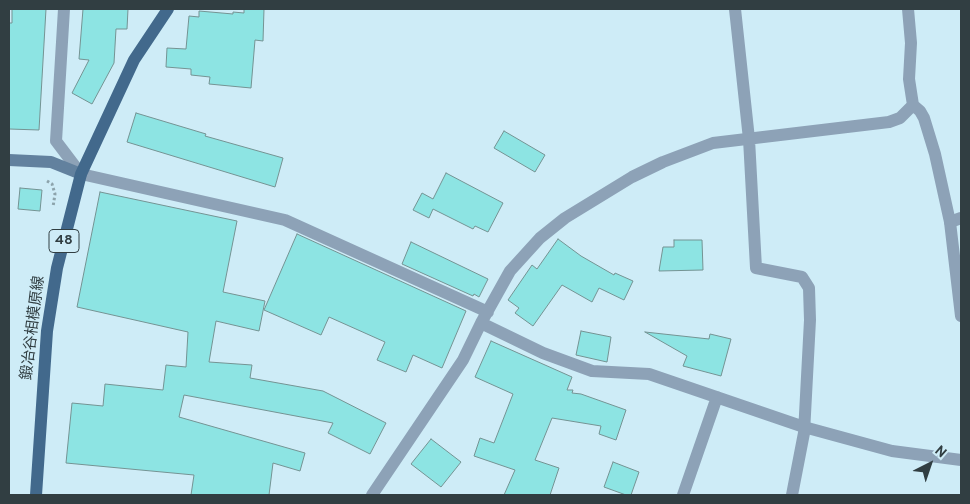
<!DOCTYPE html>
<meta charset="utf-8">
<style>
body{margin:0}
#map{position:relative;width:970px;height:504px;overflow:hidden;background:#ceecf7;font-family:Overpass,sans-serif}
canvas{display:block}
.frame{position:absolute;inset:0;border:10px solid #313e42;pointer-events:none}
.north{position:absolute;left:905px;top:439px;width:50px;height:50px;-webkit-text-stroke:4px #ceecf7;paint-order:stroke;rotate:41deg;font-size:14px;font-weight:700;line-height:20px;text-align:center;color:#313e42}
.north::after{content:'';display:block;margin:auto;width:18px;height:22px;background:#313e42;clip-path:polygon(50% 0,100% 100%,50% 72%,0 100%)}
</style>
<div id="map">
<canvas width="970" height="504"></canvas>
<div class="frame"></div>
<div class="north">N</div>
</div>
<script>
const c = document.querySelector('canvas').getContext('2d');
c.lineJoin = 'round';
function fillPath(path, color) {
  c.fillStyle = color;
  c.fill(path, 'evenodd');
}
function toPath(rows) {
  const path = new Path2D();
  for (const r of rows) {
    path.moveTo(r[0], r[1]);
    for (let i = 2; i < r.length; i += 2) path.lineTo(r[i], r[i + 1]);
  }
  return path;
}
function strokePath(path, color, width, dash) {
  c.strokeStyle = color;
  c.lineWidth = width;
  c.lineCap = dash ? 'butt' : 'round';
  c.setLineDash(dash || []);
  c.stroke(path);
}
function drawText(font, color, halo, rows, align = 'center') {
  c.font = font + ' Overpass,"Noto Sans JP",sans-serif';
  c.lineWidth = 4;
  c.setLineDash([]);
  c.textBaseline = 'middle';
  c.strokeStyle = halo;
  c.fillStyle = color;
  for (const [text, x, y, turn = 0] of rows) {
    c.save();
    c.translate(x, y);
    c.rotate((+turn || 0) * Math.PI / 180);
    c.textAlign = isNaN(turn) ? turn : align;
    if (halo) c.strokeText(text, 0, 0);
    c.fillText(text, 0, 0);
    c.restore();
  }
}
const building = toPath([
 [12,9,46,9,39,130,9,129,9,23,12,23,12,9],
 [83,9,128,9,127,29,116,29,114,63,92,104,72,93,89,60,79,59,83,9],
 [244,9,264,9,263,41,255,40,251,88,209,84,210,77,191,75,191,69,166,67,167,48,186,49,189,16,199,17,199,11,233,14,233,12,244,13,244,9],
 [136,113,206,134,205,136,283,158,275,187,127,142,136,113],
 [504,131,545,155,535,172,494,148,504,131],
 [446,173,503,203,488,232,475,226,473,229,433,209,429,218,413,210,422,193,433,199,446,173],
 [20,188,42,190,40,211,18,209,20,188],
 [100,192,237,221,223,292,265,301,259,331,216,321,209,362,252,365,250,378,323,391,386,423,370,454,328,433,333,423,184,395,179,417,305,453,300,471,273,463,269,495,191,495,194,475,66,463,72,403,103,406,105,384,163,390,166,365,186,367,188,332,77,307,100,192],
 [297,234,466,311,442,368,413,355,406,372,377,360,385,342,329,317,321,335,264,310,297,234],
 [558,239,581,256,614,275,615,273,633,281,624,300,599,288,592,302,562,285,533,326,515,313,519,308,508,300,532,265,537,269,558,239],
 [674,240,702,240,703,270,659,271,663,247,674,247,674,240],
 [411,242,488,279,479,297,474,294,473,296,402,264,411,242],
 [581,331,611,337,607,362,576,355,581,331],
 [645,332,709,339,710,334,731,339,721,376,683,366,687,356,645,332],
 [491,341,572,377,567,390,573,390,572,393,581,394,626,410,616,440,599,434,601,426,552,418,535,460,559,468,550,495,504,495,515,470,474,456,480,438,494,443,513,394,475,377,491,341],
 [431,439,461,462,441,487,411,464,431,439],
 [613,462,639,472,631,495,626,495,604,487,613,462]
]);
fillPath(building, '#8de4e3');
strokePath(building, '#749393', 1);
strokePath(toPath([
 [47,181,52,184,55,194,53,207]
]), '#8ca3ab', 3, [2.5, 2.5]);
strokePath(toPath([
 [950,222,961,218],
 [804,427,892,451,961,460]
]), '#8da2b7', 12);
strokePath(toPath([
 [64,9,56,141,81,174,285,220,488,312],
 [735,9,749,139,756,268,802,277,809,288,810,320,804,433,792,495],
 [908,9,911,43,909,79,913,105,920,111,924,118,935,154,950,222,961,316],
 [481,323,543,353,592,371,649,374,804,427],
 [372,495,463,360,481,323,510,271,540,238,565,218,632,177,663,162,713,143,889,122,900,118,913,105],
 [683,495,717,397]
]), '#8da2b7', 12);
strokePath(toPath([
 [9,160,51,162,81,174]
]), '#62819e', 12);
strokePath(toPath([
 [36,495,47,331,57,268,81,174,134,60,168,9]
]), '#42698c', 12);
for (const [x, y, w] of [
 [64,241,30]
]) {
  const box = new Path2D();
  box.roundRect(x - w / 2, y - 11.5, w, 23, 4);
  c.fillStyle = '#ceecf7';
  c.fill(box);
  strokePath(box, '#313e42', 1);
}
drawText('bold 14px', '#313e42', null, [
 ["48",64,241]
]);
drawText('15px', '#313e42', '#ceecf7', [
 ["鍛冶谷相模原線",34,328,-83]
]);
</script>
